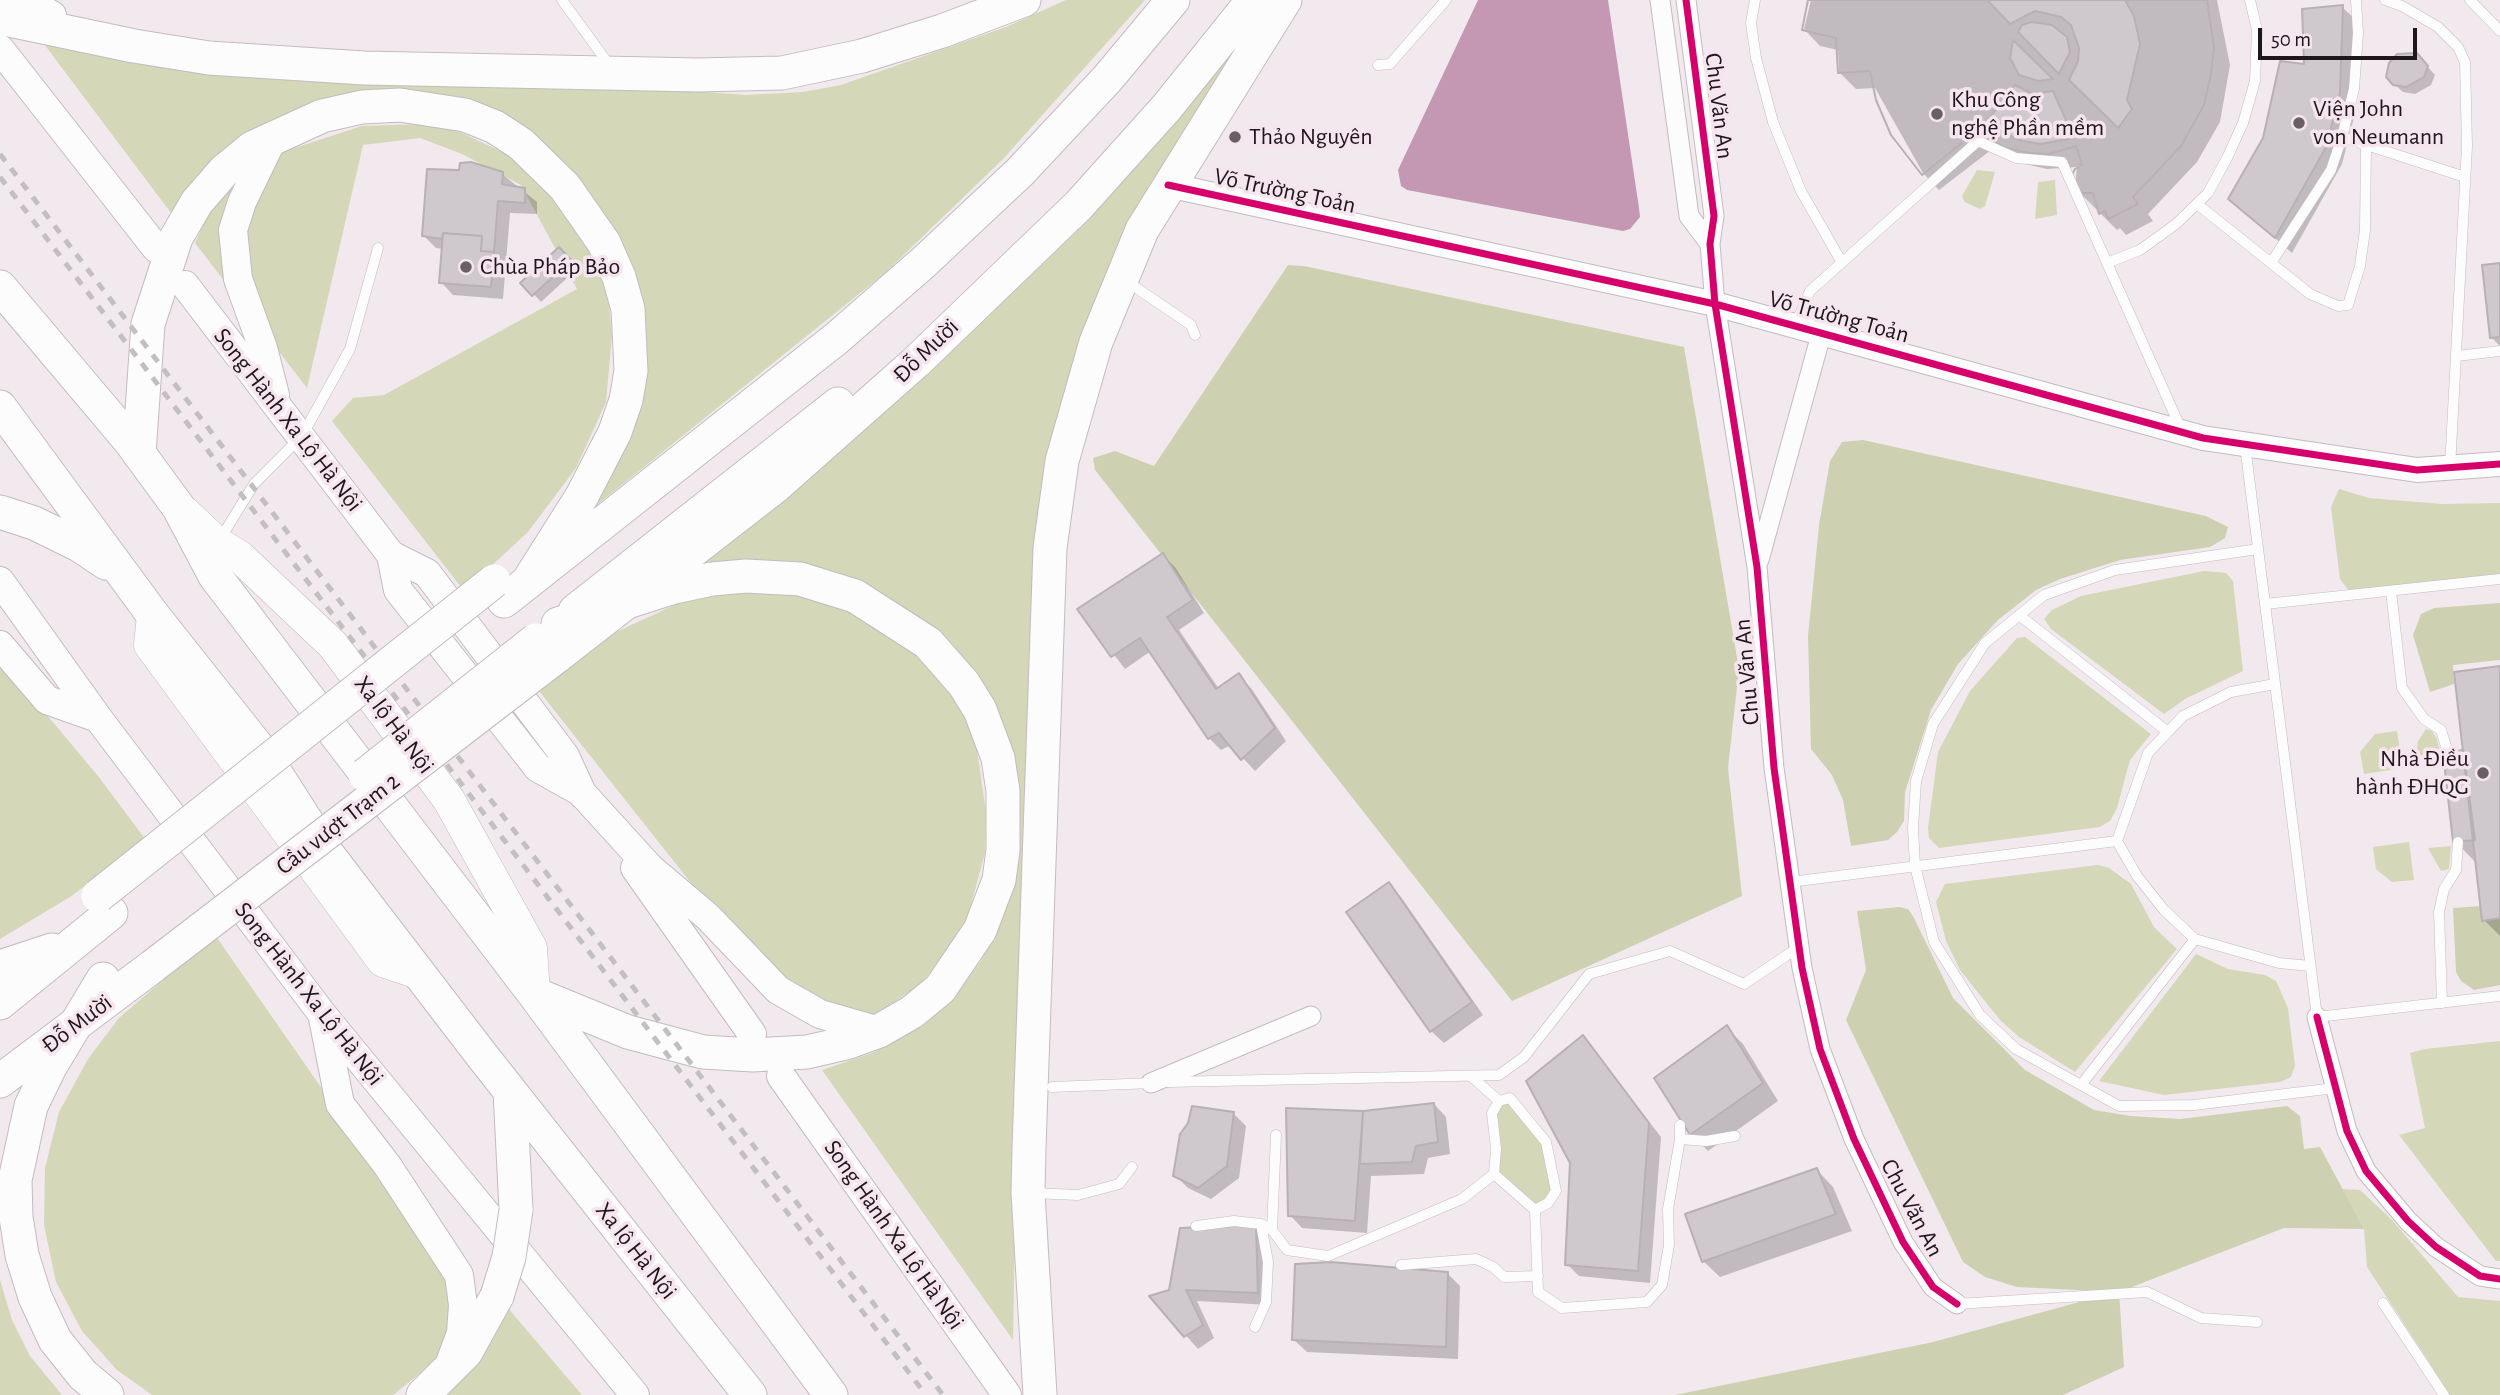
<!DOCTYPE html>
<meta charset="utf-8">
<style>
body{margin:0}
#map{position:relative;width:2500px;height:1395px;overflow:hidden;background:#f2e9ee;font-family:"Alegreya Sans",sans-serif}
canvas{display:block}
.scale{position:absolute;left:2258px;top:28px;width:159px;height:32px;box-sizing:border-box;border:4px solid #1d171b;border-top:0;padding-left:9px;font-size:21px;line-height:24px;white-space:nowrap;color:#1d171b;-webkit-text-stroke:5px #f6e5ee;paint-order:stroke}
</style>
<div id="map">
<canvas width="2500" height="1395"></canvas>
<div class="scale">50 m</div>
</div>
<script>
const c = document.querySelector('canvas').getContext('2d');
c.lineJoin = 'round';
function fillPath(path, color) {
  c.fillStyle = color;
  c.fill(path, 'evenodd');
}
function toPath(rows) {
  const path = new Path2D();
  for (const r of rows) {
    path.moveTo(r[0], r[1]);
    for (let i = 2; i < r.length; i += 2) path.lineTo(r[i], r[i + 1]);
  }
  return path;
}
function strokePath(path, color, width, dash) {
  c.strokeStyle = color;
  c.lineWidth = width;
  c.lineCap = dash ? 'butt' : 'round';
  c.setLineDash(dash || []);
  c.stroke(path);
}
function drawText(font, color, halo, rows, align = 'center') {
  c.font = font + ' "Alegreya Sans",sans-serif';
  c.lineWidth = 7;
  c.setLineDash([]);
  c.textBaseline = 'middle';
  c.strokeStyle = halo;
  c.fillStyle = color;
  for (const [text, x, y, turn = 0] of rows) {
    c.save();
    c.translate(x, y);
    c.rotate((+turn || 0) * Math.PI / 180);
    c.textAlign = isNaN(turn) ? turn : align;
    if (halo) c.strokeText(text, 0, 0);
    c.fillText(text, 0, 0);
    c.restore();
  }
}
fillPath(toPath([
 [1066,0,1145,0,1004,158,885,273,583,516,638,311,524,130,315,105,284,115,250,132,171,213,44,44,746,95,803,92,841,85,1006,27],
 [1262,0,1078,361,1017,1106,1013,1340,822,1070,872,1053,898,1039,966,980,981,961,995,931,1015,835,934,629,869,588,689,566,988,315,1047,260,1105,199],
 [422,124,451,128,511,156,554,198,586,246,600,274,609,304,612,335,606,402,576,468,528,532,464,591,332,421,353,398,384,395,577,289,521,185,462,154,420,138,363,145,307,388,195,243,208,214,228,189,253,169,282,152,362,126],
 [1977,170,1995,172,1985,206,1980,209,1965,202,1962,196],
 [2055,180,2057,215,2035,219,2038,182],
 [2339,489,2369,498,2442,504,2500,503,2500,578,2353,596,2340,579,2331,507],
 [2204,571,2226,573,2233,581,2243,671,2185,699,2164,714,2051,629,2044,619,2052,610,2081,596],
 [714,592,785,593,820,599,855,611,929,664,962,712,976,743,986,812,985,853,967,919,954,943,919,986,875,1014,853,1012,795,991,714,912,535,686,601,639,681,602],
 [2025,637,2151,734,2130,760,2117,808,2110,821,2100,827,1939,848,1929,838,1928,828,1938,752,1970,691,2017,638],
 [0,659,98,776,146,840,70,897,0,939],
 [2426,729,2432,731,2437,739,2440,753,2416,756,2418,741],
 [2397,731,2403,768,2364,774,2360,752,2375,734],
 [2409,842,2414,880,2392,882,2376,869,2373,847],
 [2451,846,2449,869,2441,871,2428,848],
 [2098,865,2109,868,2131,884,2154,927,2177,949,2075,1072,2019,1037,2000,1020,1960,970,1946,941,1936,902,1945,884],
 [215,935,458,1284,452,1326,439,1358,393,1395,152,1395,117,1370,82,1331,56,1282,44,1225,45,1168,59,1112,88,1059,119,1018],
 [2196,954,2228,969,2265,975,2276,981,2288,1008,2295,1066,2291,1077,2280,1082,2164,1095,2099,1081],
 [2500,1041,2500,1261,2496,1261,2399,1135,2425,1128,2410,1053,2425,1049],
 [1510,1098,1542,1143,1552,1189,1546,1199,1536,1205,1498,1174,1495,1113],
 [2342,1189,2360,1190,2392,1220,2458,1297,2500,1301,2500,1395,2447,1395,2429,1362,2367,1267,2364,1229],
 [0,1280,12,1320,30,1356,62,1395,0,1395],
 [507,1307,582,1395,442,1395]
]), '#d4d7b8');
fillPath(toPath([
 [1288,265,1304,266,1684,347,1739,669,1728,768,1742,896,1512,1001,1095,470,1093,458,1115,451,1154,466],
 [1863,440,2206,516,2228,527,2225,538,2210,547,2120,560,2060,579,2036,590,1998,620,1958,664,1931,710,1905,792,1904,821,1897,832,1888,840,1851,846,1843,800,1832,775,1811,749,1808,636,1819,525,1830,461,1842,442],
 [2500,603,2500,660,2453,665,2454,684,2430,692,2413,635,2421,614,2434,608],
 [2482,906,2483,921,2500,918,2500,985,2474,990,2461,981,2456,972,2453,908],
 [1899,907,1908,909,1913,916,1953,998,2025,1070,2094,1110,2131,1116,2180,1119,2287,1106,2300,1116,2304,1149,2320,1147,2364,1229,2284,1228,2119,1292,2124,1367,2063,1395,1675,1395,1933,1342,2116,1292,2017,1287,1985,1277,1963,1262,1846,1020,1866,970,1857,911]
]), '#ced1b1');
fillPath(toPath([
 [1478,0,1608,0,1639,208,1640,217,1630,229,1623,231,1407,190,1401,186,1398,170]
]), '#c498b3');
fillPath(toPath([
 [1811,0,2217,0,2230,65,2220,122,2197,162,2148,214,2153,221,2126,235,2120,228,2117,230,2079,192,2075,184,2077,167,2047,169,2025,164,1995,147,1939,190,1923,173,1875,88,1856,89,1839,72,1838,50,1820,46,1804,29],
 [2342,7,2359,23,2356,110,2342,164,2292,253,2230,199],
 [2424,63,2435,75,2431,85,2415,94,2403,92,2394,84],
 [502,174,537,202,537,214,510,213,503,299,453,295,441,282,443,249,436,248,423,235],
 [559,250,577,269,541,302,523,283],
 [2500,265,2500,346,2491,337],
 [1163,555,1175,567,1204,613,1179,630,1219,689,1238,676,1251,688,1286,741,1255,771,1231,745,1221,750,1209,738,1151,651,1125,669,1080,610],
 [2500,668,2500,936,2484,920,2479,866,2455,841,2465,752],
 [1388,885,1401,897,1483,1015,1444,1043,1431,1031],
 [1727,1028,1743,1044,1778,1101,1708,1151,1691,1134,1656,1079],
 [1583,1037,1661,1137,1650,1283,1579,1276,1567,1264],
 [1434,1104,1446,1117,1450,1154,1428,1158,1424,1174,1371,1176,1367,1233,1302,1228,1290,1215,1287,1110,1363,1113],
 [1234,1114,1246,1126,1239,1178,1211,1199,1188,1188,1175,1175],
 [1817,1170,1833,1187,1852,1231,1720,1277,1703,1261],
 [1255,1227,1268,1240,1270,1305,1197,1301,1214,1338,1198,1349,1152,1297,1170,1291],
 [1447,1273,1460,1286,1458,1359,1307,1352,1294,1340]
]), '#0003');
const building = toPath([
 [1808,0,1987,0,2010,24,2035,11,2061,17,2071,25,2079,48,2078,61,2069,80,2118,128,2132,109,2127,100,2140,44,2134,16,2125,0,2207,0,2214,47,2211,74,2204,105,2181,146,2133,197,2138,204,2108,219,2105,211,2099,214,2093,193,2078,193,2072,175,2075,169,2082,165,2076,146,2049,154,2029,153,2006,148,1977,131,1922,175,1891,135,1876,100,1870,71,1838,73,1836,38,1802,30,1808,0],
 [2032,22,2052,25,2067,37,2070,52,2059,74,2018,32,2022,25,2032,22],
 [2013,40,2053,79,2038,81,2019,75,2010,58,2013,40],
 [2015,85,2033,94,2053,91,2074,138,2041,144,2022,141,2002,132,1987,121,2015,85],
 [1808,0,2207,0,2214,47,2211,74,2204,105,2181,146,2133,197,2138,204,2108,219,2105,211,2099,214,2093,193,2078,193,2072,175,2075,169,2082,165,2076,146,2049,154,2029,153,2006,148,1977,131,1922,175,1891,135,1876,100,1870,71,1838,73,1836,38,1802,30,1808,0],
 [2343,5,2340,93,2326,147,2275,238,2228,199,2263,138,2280,61,2304,64,2302,9,2343,5],
 [2417,53,2428,66,2424,77,2406,87,2393,85,2386,77,2389,63,2397,54,2417,53],
 [471,162,503,172,502,184,525,188,525,203,498,201,494,252,481,251,482,236,443,233,442,239,422,236,427,169,459,170,460,163,471,162],
 [443,233,482,236,481,251,494,252,491,287,439,283,443,233],
 [559,247,571,260,532,296,520,283,559,247],
 [2500,263,2500,337,2490,338,2482,265,2500,263],
 [1163,553,1193,600,1167,617,1216,689,1239,673,1275,728,1241,760,1219,733,1208,739,1140,638,1111,657,1077,609,1163,553],
 [2500,666,2500,918,2482,921,2454,672,2500,666],
 [2463,750,2475,840,2453,842,2443,753,2463,750],
 [1389,882,1472,1002,1430,1032,1346,912,1389,882],
 [1727,1025,1763,1083,1690,1135,1654,1078,1727,1025],
 [1583,1035,1649,1123,1638,1271,1565,1265,1570,1163,1526,1081,1583,1035],
 [1434,1103,1438,1142,1416,1146,1412,1162,1360,1164,1363,1111,1434,1103],
 [1192,1106,1234,1112,1227,1166,1198,1188,1173,1176,1180,1134,1188,1123,1192,1106],
 [1286,1108,1363,1111,1355,1221,1288,1216,1286,1108],
 [1817,1168,1836,1214,1702,1262,1685,1214,1817,1168],
 [1256,1225,1258,1293,1186,1290,1203,1325,1184,1337,1149,1296,1169,1290,1180,1228,1256,1225],
 [1331,1262,1448,1272,1446,1347,1292,1340,1295,1264,1331,1262]
]);
fillPath(building, '#cfc8cc');
strokePath(building, '#b7b0b4', 2);
const service = toPath([
 [562,0,605,59],
 [1755,0,1751,23,1756,58,1773,122,1801,191,1841,261],
 [2385,0,2402,6,2438,27,2458,47,2465,62,2467,146,2450,468],
 [2470,0,2500,31],
 [1378,65,1390,64,1446,0],
 [2342,137,2465,177],
 [2197,204,2310,294,2338,306,2348,305,2360,266,2365,230,2366,145],
 [2107,263,2140,250,2176,224,2208,193,2227,158,2243,123,2255,81,2257,30,2250,0],
 [2271,263,2331,170,2342,137,2354,89,2358,33,2356,0],
 [1135,287,1191,325,1195,335],
 [1796,324,1810,291,1978,141,2016,158,2062,162,2181,429],
 [2457,356,2500,351],
 [2245,445,2317,1017,2500,996],
 [219,541,254,484,302,436,350,349,378,248],
 [2258,549,2115,570,2044,595,1985,643,1933,724,1916,781,1913,828,1915,866,1934,942,1980,1015,2016,1049,2119,1106,2194,1105,2335,1088],
 [2391,591,2402,688,2424,719,2441,730,2448,753],
 [2265,604,2500,579],
 [2019,615,2168,732],
 [2275,684,2231,692,2183,716,2148,753,2117,841,2137,876,2164,910,2195,939,2279,963,2310,966],
 [1790,882,2117,841],
 [2442,1003,2439,912,2444,889,2456,870,2458,842],
 [1472,1077,1499,1101],
 [1168,1082,1499,1075,1524,1057,1589,974,1670,951,1744,984,1799,947],
 [2081,1085,2195,939],
 [1052,1087,1153,1083],
 [1680,1125,1680,1139],
 [1032,1193,1078,1195,1119,1184,1132,1167],
 [1535,1210,1538,1292,1562,1308,1647,1302,1662,1285,1669,1245,1668,1209,1680,1139,1706,1141,1735,1136],
 [1196,1226,1234,1221,1261,1224,1272,1230,1287,1250,1328,1256,1462,1199,1494,1174,1535,1210,1548,1203,1556,1191,1546,1142,1510,1098,1499,1101,1492,1113,1496,1149,1494,1174],
 [1272,1230,1276,1135],
 [1401,1265,1476,1259,1493,1267,1504,1277,1538,1276],
 [2383,1303,2444,1395],
 [1957,1304,2147,1292,2201,1318,2257,1322],
 [1255,1327,1266,1302,1268,1262,1261,1224]
]);
const minor = toPath([
 [1660,0,1689,216,1710,244],
 [1686,0,1714,216,1710,244,1715,304,1757,567,1774,768,1802,968,1820,1049,1854,1139,1903,1242,1933,1287,1957,1304],
 [1759,560,1822,331],
 [2317,1017,2347,1131,2366,1171,2408,1221,2436,1247,2480,1276,2500,1279],
 [1151,1083,1311,1016]
]);
const tertiary = toPath([
 [1168,185,1715,304,2203,438,2417,470,2500,464]
]);
const secondary = toPath([
 [24,0,52,15],
 [0,49,156,248],
 [274,136,242,202,233,230,238,279,263,348,275,395],
 [185,285,391,555,398,590,538,768,581,792,650,868,708,917,778,990,820,1014,879,1031],
 [391,555,427,573,565,756,583,795],
 [0,581,98,718,323,1015,635,1395],
 [0,645,47,700,98,718],
 [635,868,752,1034],
 [323,1018,340,1104,387,1165,459,1275,463,1305,461,1333,451,1360],
 [781,1076,1007,1395]
]);
const primary = toPath([
 [185,513,217,543,240,557,333,645,449,800,531,948,534,994],
 [153,615,150,645,383,961,419,973]
]);
const trunk = toPath([
 [0,7,5,19,134,46,209,58,364,68,698,75,782,73,862,56,942,31,1024,0],
 [0,287,130,441,179,508,215,576,534,994,831,1395],
 [0,407,153,615,264,755,326,852,480,1053,750,1395],
 [139,454,148,324,176,238,197,202,224,171,252,148,322,116,362,107,400,105,465,115,495,127,521,144,565,187,604,243,619,277,628,309,631,371,626,400,615,432,582,496,527,583],
 [0,512,34,523,79,545,106,563],
 [504,601,837,338,924,262,1020,172,1108,78,1173,0],
 [575,611,838,404],
 [556,657,776,486,916,362,1079,205,1167,107,1253,0],
 [0,967,52,950],
 [103,979,50,1067,31,1106,15,1180,16,1217,22,1255,35,1297,55,1340,83,1375,107,1395],
 [535,994,628,1032,703,1052,753,1055,807,1052,846,1043,879,1031,912,1012,940,989,980,930,999,880,1003,850,1003,791,998,758,980,710,964,684,928,643,855,596,800,579,746,576,712,579,674,587,558,624],
 [0,1003,111,913],
 [0,1081,153,966],
 [510,1091,516,1210],
 [423,1395,466,1352,497,1296],
 [1040,1395,1028,1193,1029,1148,1050,548,1062,461,1096,342,1142,230,1285,0]
]);
strokePath(service, '#c3bbbf', 11);
strokePath(minor, '#c3bbbf', 21);
strokePath(tertiary, '#c3bbbf', 26);
strokePath(secondary, '#c3bbbf', 30);
strokePath(primary, '#c3bbbf', 33);
strokePath(trunk, '#c3bbbf', 35);
strokePath(service, '#fdfcfc', 10);
strokePath(minor, '#fdfcfc', 19);
strokePath(tertiary, '#fdfcfc', 24);
strokePath(secondary, '#fdfcfc', 28);
strokePath(primary, '#fdfcfc', 32);
strokePath(trunk, '#fdfcfc', 33);
strokePath(toPath([
 [0,154,943,1395],
 [0,177,926,1395]
]), '#c2bfc1', 5, [9, 9]);
const trunkBridge = toPath([
 [365,775,536,640],
 [98,896,494,581],
 [153,966,556,657],
 [497,1296,509,1257,516,1210]
]);
strokePath(trunkBridge, '#c3bbbf', 35, []);
strokePath(trunkBridge, '#fdfcfc', 33);
strokePath(toPath([
 [1686,0,1714,216,1710,244,1715,304,1757,567,1774,768,1802,968,1820,1049,1854,1139,1903,1242,1933,1287,1957,1304],
 [1168,185,1715,304,2203,438,2417,470,2500,464],
 [2317,1017,2347,1131,2366,1171,2408,1221,2436,1247,2480,1276,2500,1279]
]), '#d6006c', 7);
for (const [x, y, r, color] of [
 [1937,114,7,"#686065"],
 [2299,123,7,"#686065"],
 [1235,137,7,"#686065"],
 [466,267,7,"#686065"],
 [2483,773,7,"#686065"]
]) {
  const dot = new Path2D();
  dot.arc(x, y, r, 0, 2 * Math.PI);
  c.fillStyle = color;
  c.fill(dot);
  strokePath(dot, '#f6e5ee', 2.5);
}
drawText('24px', '#1d171b', '#f6e5ee', [
 ["Khu Công",1951,100],
 ["nghệ Phần mềm",1951,128],
 ["Viện John",2313,109],
 ["von Neumann",2313,137],
 ["Thảo Nguyên",1249,137],
 ["Chùa Pháp Bảo",480,267],
 ["Nhà Điều",2469,759,"right"],
 ["hành ĐHQG",2469,787,"right"]
], 'left');
drawText('24px', '#1d171b', '#f6e5ee', [
 ["Chu Văn An",1719,106,83],
 ["Võ Trường Toản",1285,191,12],
 ["Võ Trường Toản",1839,317,15],
 ["Đỗ Mười",926,351,-44],
 ["Song Hành Xa Lộ Hà Nội",288,420,52],
 ["Chu Văn An",1747,672,-95],
 ["Xa lộ Hà Nội",394,725,53],
 ["Cầu vượt Trạm 2",338,824,-38],
 ["Song Hành Xa Lộ Hà Nội",309,994,52],
 ["Đỗ Mười",77,1024,-37],
 ["Chu Văn An",1912,1208,62],
 ["Song Hành Xa Lộ Hà Nội",894,1235,55],
 ["Xa lộ Hà Nội",636,1251,52]
]);
</script>
